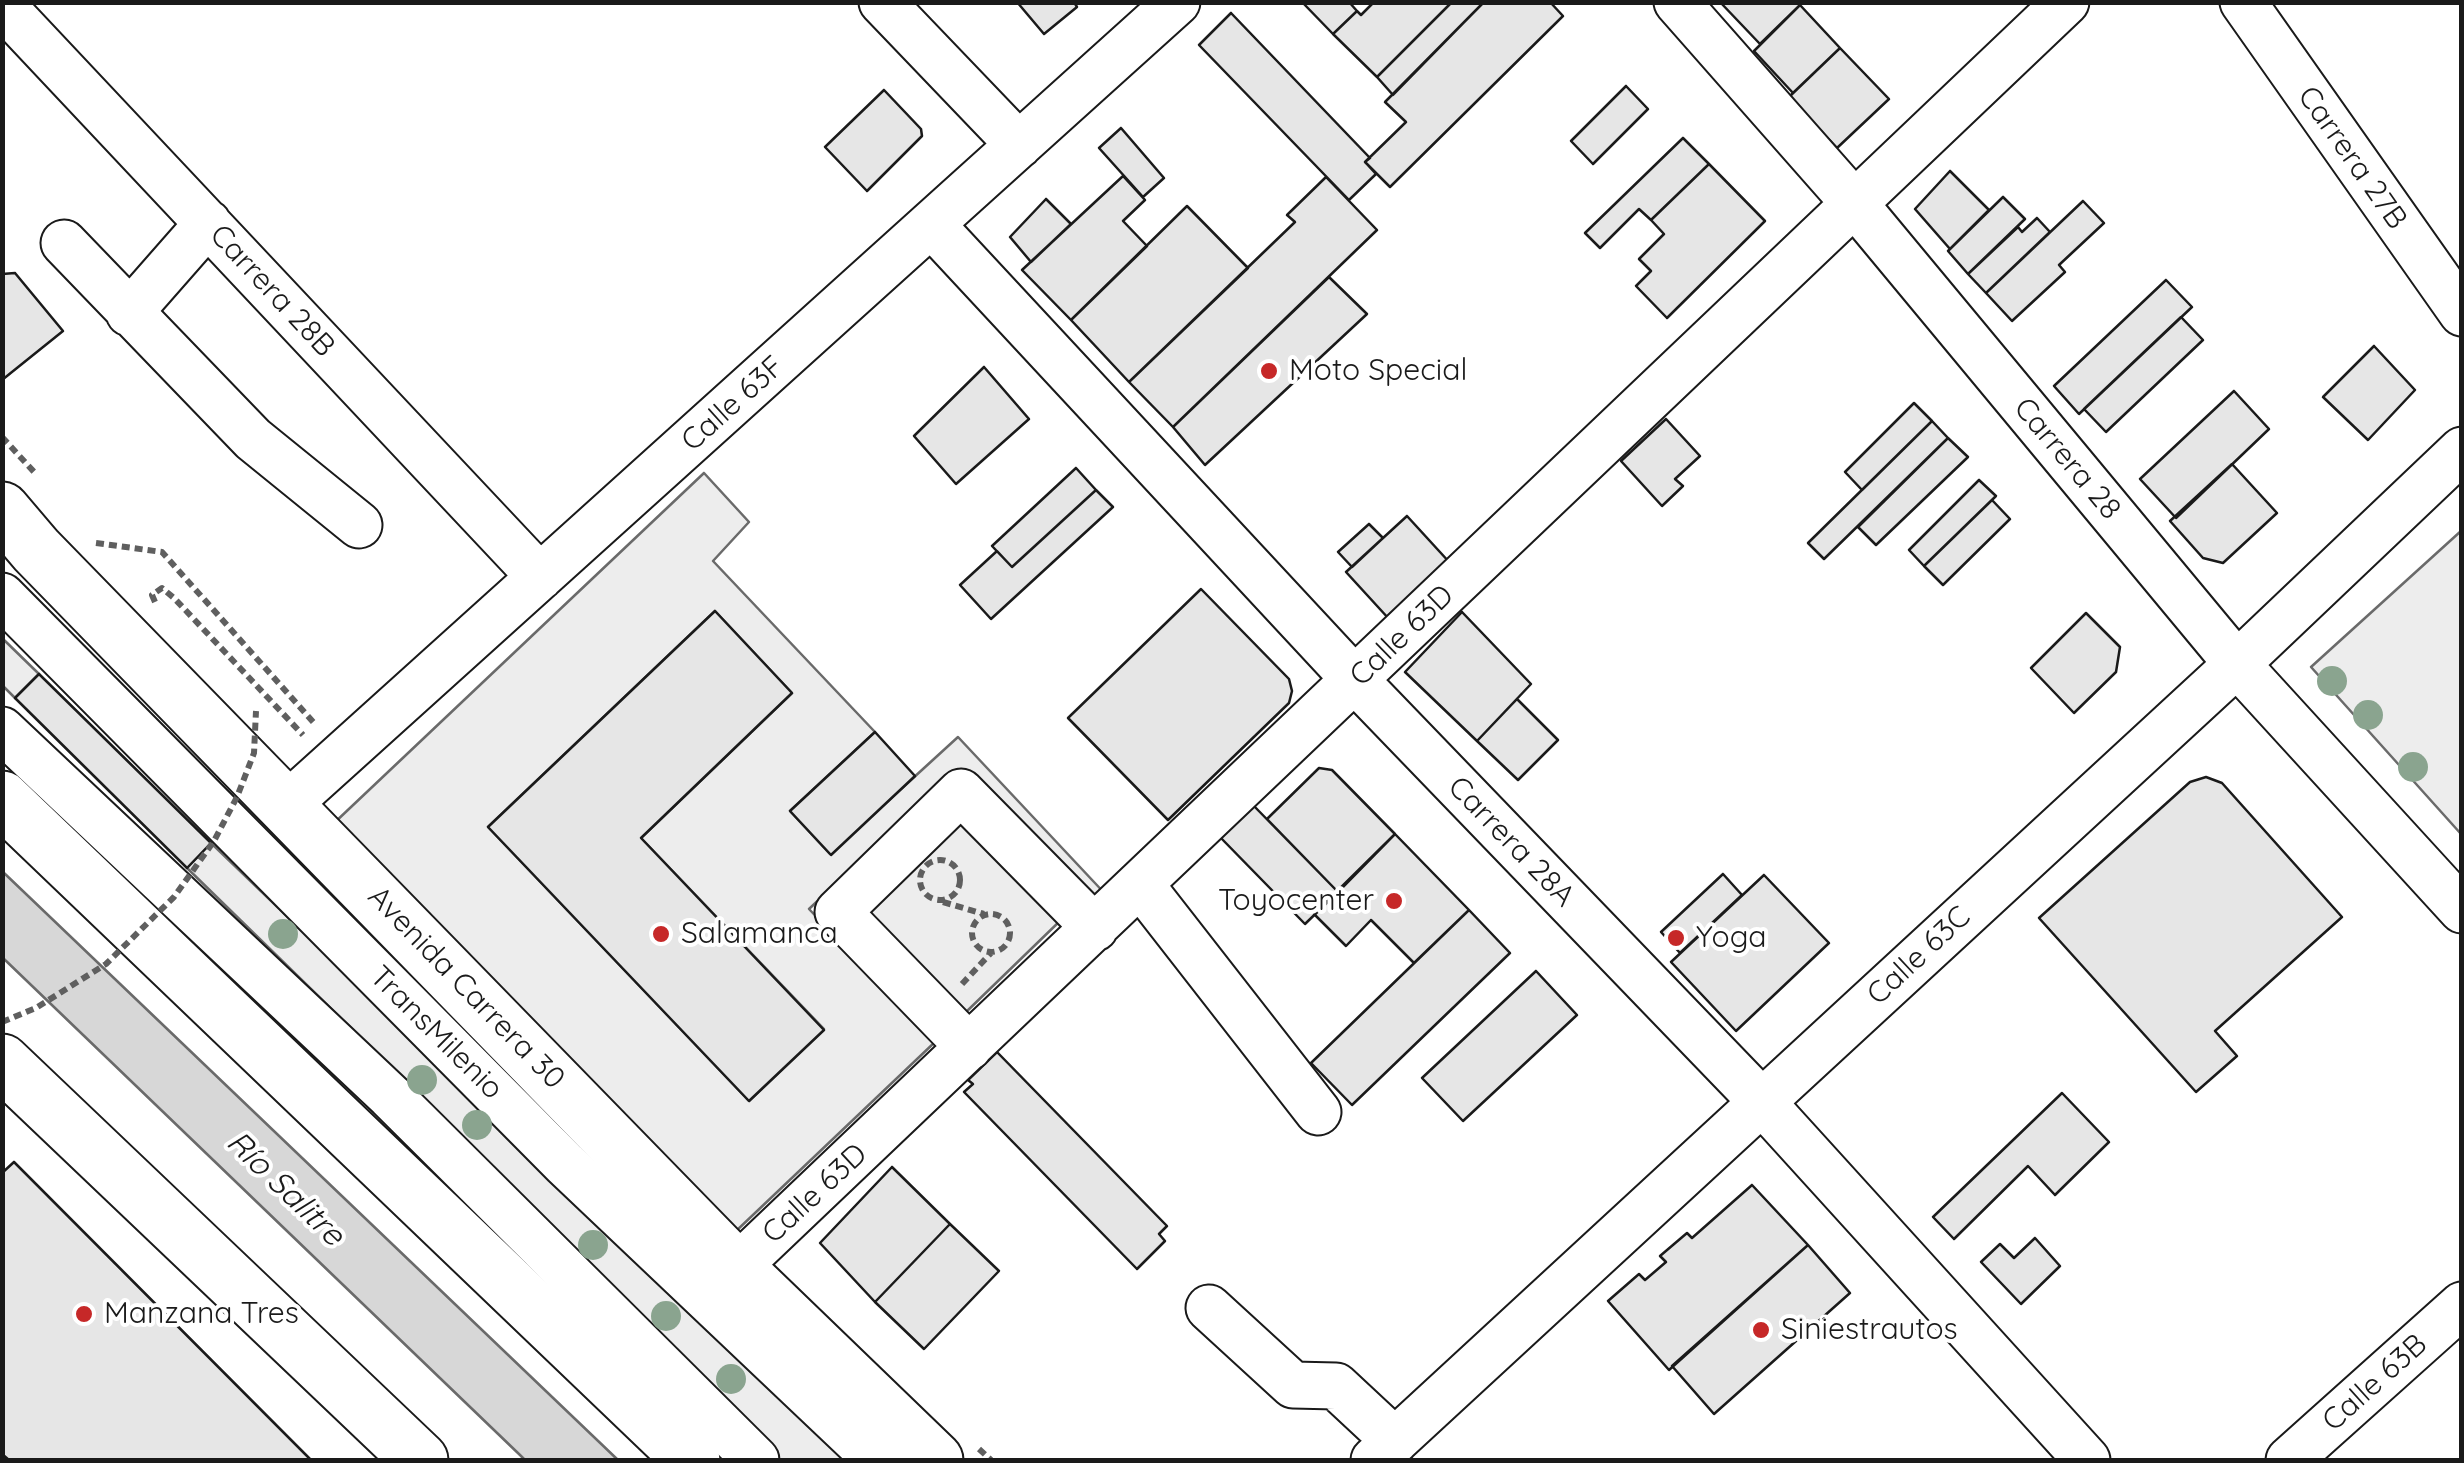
<!DOCTYPE html>
<meta charset="utf-8">
<style>
body{margin:0}
#map{position:relative;width:2464px;height:1463px;overflow:hidden;background:#fff;font-family:Quicksand,sans-serif}
canvas{display:block}
.frame{position:absolute;inset:0;border:5px solid #1a1a1a;pointer-events:none}
</style>
<div id="map">
<canvas width="2464" height="1463"></canvas>
<div class="frame"></div>
</div>
<script>
const c = document.querySelector('canvas').getContext('2d');
c.lineJoin = 'round';
function fillPath(path, color) {
  c.fillStyle = color;
  c.fill(path, 'evenodd');
}
function toPath(rows) {
  const path = new Path2D();
  for (const r of rows) {
    if (r.length === 3) {
      path.moveTo(r[0] + r[2], r[1]);
      path.arc(r[0], r[1], r[2], 0, 2 * Math.PI);
      continue;
    }
    path.moveTo(r[0], r[1]);
    for (let i = 2; i < r.length; i += 2) path.lineTo(r[i], r[i + 1]);
  }
  return path;
}
function strokePath(path, color, width, dash) {
  c.strokeStyle = color;
  c.lineWidth = width;
  c.lineCap = dash ? 'butt' : 'round';
  c.setLineDash(dash || []);
  c.stroke(path);
}
function drawText(font, color, halo, rows, align = 'center') {
  c.font = font + ' Quicksand,sans-serif';
  c.lineWidth = 8;
  c.setLineDash([]);
  c.textBaseline = 'middle';
  c.strokeStyle = halo;
  c.fillStyle = color;
  for (const [text, x, y, turn = 0] of rows) {
    c.save();
    c.translate(x, y);
    c.rotate((+turn || 0) * Math.PI / 180);
    c.textAlign = isNaN(turn) ? turn : align;
    if (halo) c.strokeText(text, 0, 0);
    c.fillText(text, 0, 0);
    c.restore();
  }
}
const built = toPath([
 [704,473,749,522,713,561,875,732,790,811,830,854,958,737,1109,898,1095,910,958,769,809,909,935,1042,734,1233,332,825,704,473],
 [715,611,792,693,641,838,824,1029,749,1101,488,827,715,611],
 [2461,531,2461,834,2311,667,2461,531],
 [2,638,39,674,15,698,3,686,2,638],
 [959,812,1062,919,964,1014,861,908,959,812],
 [211,843,456,1079,861,1460,775,1460,355,1032,187,868,211,843]
]);
fillPath(built, '#ededed');
strokePath(built, '#6a6a6a', 2.5);
const water = toPath([
 [3,872,618,1460,525,1460,520,1455,3,958,3,872]
]);
fillPath(water, '#d7d7d7');
strokePath(water, '#6a6a6a', 2.5);
const building = toPath([
 [1017,2,1074,2,1077,7,1044,34,1017,2],
 [1302,2,1349,2,1357,11,1333,34,1302,2],
 [1374,2,1452,2,1377,77,1333,34,1357,11,1361,15,1374,2],
 [1452,2,1484,2,1393,95,1377,77,1452,2],
 [1484,2,1550,2,1563,16,1390,187,1365,162,1406,122,1385,102,1484,2],
 [1720,2,1797,2,1800,5,1760,44,1720,2],
 [1800,5,1840,48,1793,93,1754,51,1800,5],
 [1231,13,1370,158,1365,162,1376,174,1349,200,1199,45,1231,13],
 [1840,48,1889,99,1837,148,1789,97,1840,48],
 [1626,86,1648,109,1593,164,1571,141,1626,86],
 [884,90,921,129,922,136,867,191,825,147,884,90],
 [1121,128,1164,178,1143,197,1099,148,1121,128],
 [1683,138,1709,164,1651,220,1639,209,1600,248,1585,233,1683,138],
 [1709,164,1765,221,1667,318,1636,286,1651,271,1639,259,1664,234,1651,220,1709,164],
 [1950,171,1989,210,1950,249,1915,209,1950,171],
 [1123,176,1145,200,1123,221,1147,246,1071,320,1022,270,1123,176],
 [1326,177,1377,230,1173,427,1129,382,1295,222,1287,215,1326,177],
 [2003,197,2025,219,1968,274,1948,251,2003,197],
 [1046,199,1071,224,1031,262,1010,237,1046,199],
 [2083,201,2104,223,2059,265,2065,272,2012,321,1986,293,2083,201],
 [1187,206,1248,268,1129,382,1071,320,1187,206],
 [2037,218,2050,232,1986,293,1968,274,2018,227,2022,232,2037,218],
 [15,273,63,331,2,380,2,274,15,273],
 [1329,277,1367,314,1205,465,1173,427,1329,277],
 [2166,280,2192,307,2079,414,2054,386,2166,280],
 [2181,317,2203,340,2106,432,2084,409,2181,317],
 [2374,346,2415,390,2368,440,2323,397,2374,346],
 [984,367,1029,419,956,484,914,436,984,367],
 [2234,391,2269,429,2176,518,2140,479,2234,391],
 [1914,403,1932,421,1862,490,1845,472,1914,403],
 [1666,419,1700,456,1675,479,1683,486,1662,506,1621,461,1666,419],
 [1932,421,1948,438,1824,559,1808,543,1932,421],
 [1948,438,1968,457,1876,545,1858,527,1948,438],
 [2232,464,2277,513,2223,563,2203,558,2170,521,2232,464],
 [1076,468,1096,490,1012,567,992,546,1076,468],
 [1979,480,1996,496,1924,566,1909,550,1979,480],
 [1096,490,1113,507,991,619,960,585,997,551,1012,567,1096,490],
 [1992,500,2010,519,1943,585,1924,566,1992,500],
 [1407,516,1461,575,1400,631,1346,572,1407,516],
 [1369,524,1383,538,1352,567,1338,552,1369,524],
 [1201,589,1289,679,1292,691,1289,703,1168,820,1068,718,1201,589],
 [715,611,792,693,641,838,824,1030,749,1101,488,827,715,611],
 [1462,612,1531,684,1477,741,1405,672,1462,612],
 [2086,613,2120,647,2116,672,2074,713,2031,668,2086,613],
 [39,674,211,843,187,868,15,698,39,674],
 [1517,699,1558,740,1518,780,1477,741,1517,699],
 [875,732,915,776,831,855,790,811,875,732],
 [1319,768,1332,770,1395,834,1338,892,1267,819,1319,768],
 [2206,777,2222,783,2342,917,2215,1031,2237,1056,2196,1092,2039,918,2190,782,2206,777],
 [1252,804,1338,892,1305,924,1219,836,1252,804],
 [1395,834,1469,910,1414,963,1371,920,1346,946,1314,914,1395,834],
 [1723,874,1742,895,1680,953,1661,932,1723,874],
 [1764,875,1829,943,1736,1031,1671,962,1764,875],
 [1469,910,1510,953,1352,1105,1311,1063,1469,910],
 [1536,971,1577,1015,1463,1121,1422,1078,1536,971],
 [997,1052,1167,1226,1159,1234,1165,1241,1137,1269,964,1092,973,1084,968,1080,997,1052],
 [2062,1093,2109,1142,2055,1195,2028,1166,1954,1239,1933,1217,2062,1093],
 [14,1162,311,1460,9,1460,2,1454,2,1173,14,1162],
 [892,1167,950,1224,875,1302,820,1243,892,1167],
 [1752,1185,1808,1245,1669,1370,1608,1301,1639,1274,1645,1280,1666,1262,1660,1256,1687,1233,1692,1238,1752,1185],
 [950,1224,999,1271,924,1349,875,1302,950,1224],
 [2035,1238,2060,1266,2021,1304,1981,1262,2000,1244,2014,1258,2035,1238],
 [1808,1245,1850,1293,1714,1414,1672,1366,1808,1245]
]);
fillPath(building, '#e6e6e6');
strokePath(building, '#1a1a1a', 2.5);
const minor = toPath([
 [882,2,1019,145],
 [1677,2,1855,204,2237,664,2462,910],
 [2243,2,2462,313],
 [2,5,540,577],
 [932,225,1356,681,1761,1101,2087,1460],
 [64,243,253,439,359,525],
 [129,313,208,223],
 [2,596,565,1164,877,1460],
 [2,730,390,1096,756,1460],
 [288,804,1177,2],
 [1141,885,1318,1112],
 [969,1047,838,912,961,792,1095,928],
 [736,1268,2066,2],
 [1209,1308,1293,1385,1336,1386,1395,1441],
 [1374,1460,2237,664,2462,450],
 [2289,1460,2462,1305]
]);
const highway = toPath([
 [2,510,36,550,736,1268,935,1460],
 [2,799,692,1460],
 [2,1062,420,1460]
]);
strokePath(minor, '#1a1a1a', 49);
strokePath(highway, '#1a1a1a', 59);
strokePath(toPath([
 [2,437,35,473],
 [96,543,162,552,315,724],
 [155,602,152,595,162,588,174,598,303,735],
 [940,880,20],
 [943,902,984,914],
 [991,933,19],
 [962,984,991,953],
 [979,1449,991,1460]
]), '#5f5f5f', 6, [8, 5]);
strokePath(minor, '#fff', 45);
strokePath(highway, '#fff', 55);
strokePath(toPath([
 [2,1022,36,1008,106,964,174,897,214,841,237,797,254,753,256,711]
]), '#5f5f5f', 6, [8, 5]);
c.fillStyle = '#8aa48f';
for (const [x, y] of [
 [2332,681],
 [2368,715],
 [2413,767],
 [283,934],
 [422,1080],
 [477,1125],
 [593,1245],
 [666,1316],
 [731,1379]
]) {
  c.beginPath();
  c.arc(x, y, 15, 0, 2 * Math.PI);
  c.fill();
}
for (const [x, y, r, color] of [
 [1269,371,10,"#c62828"],
 [1394,901,10,"#c62828"],
 [661,934,10,"#c62828"],
 [1676,938,10,"#c62828"],
 [84,1314,10,"#c62828"],
 [1761,1330,10,"#c62828"]
]) {
  const dot = new Path2D();
  dot.arc(x, y, r, 0, 2 * Math.PI);
  c.fillStyle = color;
  c.fill(dot);
  strokePath(dot, '#fff', 4);
}
drawText('30px', '#1a1a1a', '#fff', [
 ["Carrera 27B",2352,158,55],
 ["Carrera 28B",272,291,47],
 ["Calle 63F",733,404,-42],
 ["Carrera 28",2067,459,50],
 ["Calle 63D",1402,636,-44],
 ["Carrera 28A",1511,842,46],
 ["Calle 63C",1919,956,-43],
 ["Avenida Carrera 30",466,988,46],
 ["TransMilenio",436,1033,45],
 ["Calle 63D",815,1194,-43],
 ["Calle 63B",2375,1383,-42]
]);
drawText('30px', '#1a1a1a', '#fff', [
 ["Moto Special",1289,371],
 ["Toyocenter",1374,901,"right"],
 ["Salamanca",681,934],
 ["Yoga",1696,938],
 ["Manzana Tres",104,1314],
 ["Siniestrautos",1781,1330]
], 'left');
drawText('italic 32px', '#1a1a1a', '#fff', [
 ["Río Salitre",285,1189,44]
]);
</script>
